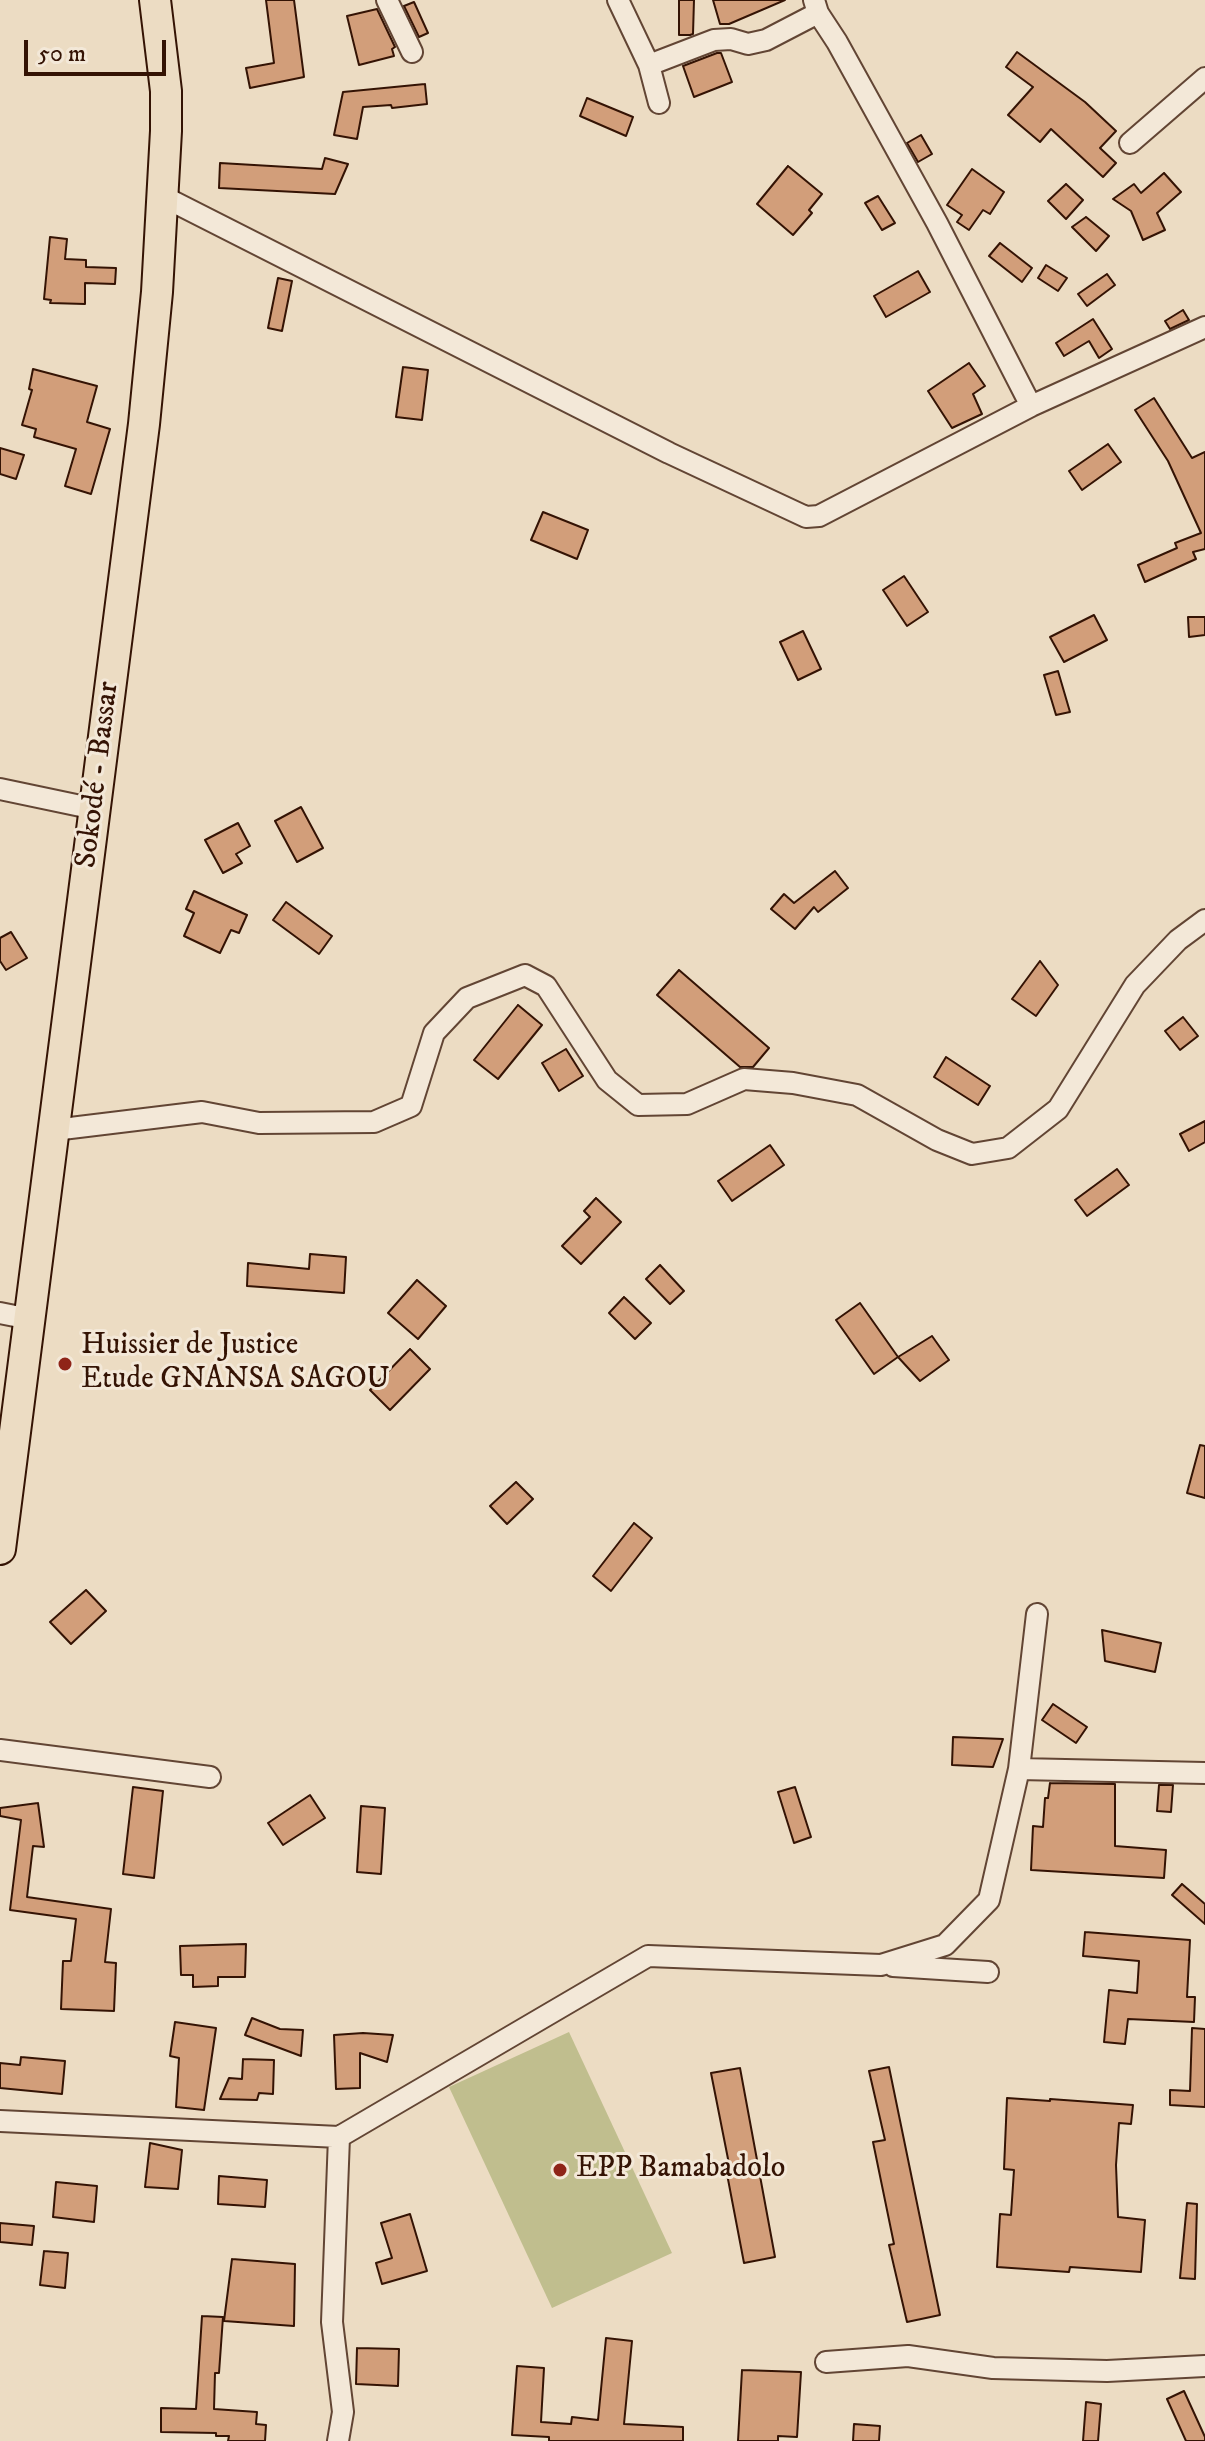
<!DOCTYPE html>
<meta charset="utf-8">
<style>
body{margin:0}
#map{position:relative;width:1205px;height:2441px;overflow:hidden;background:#ecdcc3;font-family:"IM FELL DW Pica",serif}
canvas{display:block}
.scale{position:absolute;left:24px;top:40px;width:142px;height:36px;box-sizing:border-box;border:4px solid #341304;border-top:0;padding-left:10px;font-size:24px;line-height:28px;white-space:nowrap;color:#341304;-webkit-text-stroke:6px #f3e8d8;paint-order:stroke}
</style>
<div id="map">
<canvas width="1205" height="2441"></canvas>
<div class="scale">50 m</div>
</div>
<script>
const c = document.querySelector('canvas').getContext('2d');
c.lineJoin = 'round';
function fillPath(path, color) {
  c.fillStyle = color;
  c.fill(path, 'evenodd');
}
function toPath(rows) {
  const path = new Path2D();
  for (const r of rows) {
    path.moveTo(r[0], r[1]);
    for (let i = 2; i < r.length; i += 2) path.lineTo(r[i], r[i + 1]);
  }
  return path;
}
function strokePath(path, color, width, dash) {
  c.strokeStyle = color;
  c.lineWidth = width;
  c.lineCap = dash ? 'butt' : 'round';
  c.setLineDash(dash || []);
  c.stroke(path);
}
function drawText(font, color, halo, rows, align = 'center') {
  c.font = font + ' "IM FELL DW Pica",serif';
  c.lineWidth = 6;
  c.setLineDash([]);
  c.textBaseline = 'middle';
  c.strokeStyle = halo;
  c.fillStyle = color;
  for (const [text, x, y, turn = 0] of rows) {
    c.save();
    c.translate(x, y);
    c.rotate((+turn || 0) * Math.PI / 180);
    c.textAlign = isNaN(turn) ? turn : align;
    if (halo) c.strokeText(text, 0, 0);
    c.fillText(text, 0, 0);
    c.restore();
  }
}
fillPath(toPath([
 [569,2032,672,2253,552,2308,449,2087]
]), '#c0be8e');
const building = toPath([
 [266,0,294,0,304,77,250,88,246,68,274,63,266,0],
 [679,0,694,0,693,34,690,35,679,35,679,0],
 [713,0,785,0,729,24,720,24,713,0],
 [414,2,428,33,419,37,404,6,414,2],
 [377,9,395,47,392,49,394,56,359,65,347,16,377,9],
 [1017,52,1085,102,1116,131,1100,148,1116,163,1103,177,1051,129,1040,142,1008,115,1033,87,1006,67,1017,52],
 [717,53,721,53,732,82,694,97,683,66,717,53],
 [425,84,427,104,392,108,391,105,363,107,357,139,334,135,343,92,425,84],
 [587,98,633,117,626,136,580,116,587,98],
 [921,135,932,154,918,162,907,143,921,135],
 [325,158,348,164,335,194,219,188,220,163,322,169,325,158],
 [788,166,822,194,809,210,812,213,793,235,757,204,788,166],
 [972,169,1004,192,990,214,983,210,969,230,957,222,962,215,947,205,972,169],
 [1164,173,1181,192,1157,213,1165,230,1143,240,1131,211,1113,199,1134,184,1141,193,1164,173],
 [1066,184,1083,200,1066,219,1048,201,1066,184],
 [878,196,895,223,882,230,865,203,878,196],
 [1086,217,1109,236,1096,251,1072,227,1086,217],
 [50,237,67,239,65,259,86,260,86,267,116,268,115,284,85,283,85,304,50,303,51,300,44,299,50,237],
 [1000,243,1032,268,1022,282,989,256,1000,243],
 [1046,265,1067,278,1058,291,1038,278,1046,265],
 [918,271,930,292,886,317,874,296,918,271],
 [1107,274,1115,285,1087,306,1078,294,1107,274],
 [278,278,292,281,282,331,268,328,278,278],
 [1183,310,1189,320,1170,329,1165,321,1183,310],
 [1093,319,1112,349,1099,358,1089,341,1064,356,1056,343,1093,319],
 [969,363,985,386,973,394,982,414,952,428,928,391,969,363],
 [403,367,428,370,422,420,396,417,403,367],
 [33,369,97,386,87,422,110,429,91,494,65,486,76,449,34,437,36,429,22,425,32,390,29,389,33,369],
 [1154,398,1192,458,1205,452,1205,549,1193,552,1196,559,1145,582,1138,565,1177,548,1175,543,1201,533,1168,461,1135,410,1154,398],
 [1108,444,1121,462,1082,490,1069,471,1108,444],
 [0,448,24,455,16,479,0,474,0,448],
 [543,512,588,530,577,559,531,540,543,512],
 [904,576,928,612,907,626,883,590,904,576],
 [1094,615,1107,640,1064,662,1050,637,1094,615],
 [1188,617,1205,617,1205,635,1189,637,1188,617],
 [803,631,821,669,798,680,780,642,803,631],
 [1058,671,1070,712,1056,715,1044,675,1058,671],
 [301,807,323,848,297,862,275,821,301,807],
 [238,823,250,846,236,854,242,863,223,873,205,840,238,823],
 [835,871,848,888,818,912,814,907,795,929,771,909,784,894,794,903,835,871],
 [194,891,247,915,239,933,231,930,220,953,184,936,194,913,186,909,194,891],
 [286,902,332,936,319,954,273,920,286,902],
 [11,932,27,958,6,970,0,961,0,938,11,932],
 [1040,961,1058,985,1036,1016,1012,999,1040,961],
 [679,970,769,1048,753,1067,740,1067,657,995,679,970],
 [518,1005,542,1025,498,1079,474,1060,518,1005],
 [1183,1017,1198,1036,1180,1050,1165,1031,1183,1017],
 [566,1049,583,1076,559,1091,542,1063,566,1049],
 [946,1057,990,1086,978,1105,934,1077,946,1057],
 [1205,1121,1205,1142,1189,1151,1180,1134,1205,1121],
 [770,1145,784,1165,732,1201,718,1181,770,1145],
 [1117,1169,1129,1185,1087,1216,1075,1200,1117,1169],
 [596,1198,621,1222,581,1264,562,1246,590,1217,584,1211,596,1198],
 [310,1254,346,1257,344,1293,247,1286,248,1263,309,1269,310,1254],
 [660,1265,684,1291,670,1304,646,1279,660,1265],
 [417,1280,446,1306,418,1339,388,1313,417,1280],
 [624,1297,651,1323,635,1339,609,1313,624,1297],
 [860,1303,898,1357,874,1374,836,1320,860,1303],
 [932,1336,949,1360,920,1381,898,1357,932,1336],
 [410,1349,430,1369,390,1410,370,1390,410,1349],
 [1200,1445,1205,1446,1205,1498,1187,1493,1200,1445],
 [516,1482,533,1499,507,1524,490,1506,516,1482],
 [634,1523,652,1538,611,1591,593,1576,634,1523],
 [86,1590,106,1611,71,1644,50,1622,86,1590],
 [1102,1630,1161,1643,1155,1672,1105,1661,1102,1630],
 [1053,1704,1087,1727,1076,1743,1042,1720,1053,1704],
 [953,1737,1003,1739,993,1767,952,1765,953,1737],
 [1050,1783,1115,1784,1115,1846,1166,1850,1164,1878,1031,1870,1033,1826,1043,1827,1045,1798,1048,1798,1050,1783],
 [1159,1785,1173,1785,1171,1812,1157,1811,1159,1785],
 [133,1787,163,1791,154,1878,123,1874,133,1787],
 [795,1787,811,1837,794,1843,778,1792,795,1787],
 [310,1795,325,1818,283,1845,268,1823,310,1795],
 [38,1803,44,1847,33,1846,27,1897,111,1909,105,1962,116,1963,114,2011,61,2009,63,1961,71,1961,76,1919,10,1910,21,1820,0,1816,0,1808,38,1803],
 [361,1806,385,1808,381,1874,357,1872,361,1806],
 [1182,1884,1205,1904,1205,1924,1172,1895,1182,1884],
 [1085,1932,1190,1940,1187,1997,1195,1997,1194,2022,1128,2019,1125,2044,1104,2042,1109,1990,1137,1993,1139,1961,1083,1956,1085,1932],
 [246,1944,245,1977,218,1977,218,1986,193,1987,193,1975,181,1975,180,1946,246,1944],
 [252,2018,280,2029,303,2030,301,2056,245,2035,252,2018],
 [175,2022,216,2028,204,2110,176,2107,179,2058,170,2056,175,2022],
 [1192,2028,1205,2029,1205,2107,1170,2105,1170,2090,1190,2091,1192,2028],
 [363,2033,393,2035,387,2062,360,2053,360,2088,336,2089,334,2035,363,2033],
 [21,2057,65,2061,62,2094,0,2088,0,2063,20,2065,21,2057],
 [243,2059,274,2060,273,2094,259,2093,257,2100,220,2099,229,2078,242,2079,243,2059],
 [889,2067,940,2315,907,2322,889,2245,894,2244,873,2142,885,2140,869,2071,889,2067],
 [740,2068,775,2257,744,2263,727,2174,731,2174,711,2073,740,2068],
 [1007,2098,1050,2101,1050,2099,1133,2105,1131,2124,1119,2123,1116,2165,1118,2217,1145,2220,1141,2272,1070,2267,1069,2272,997,2267,1000,2214,1011,2215,1014,2170,1004,2169,1007,2098],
 [150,2143,182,2150,178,2189,145,2187,150,2143],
 [219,2176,267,2180,265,2207,218,2204,219,2176],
 [56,2182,97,2186,94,2222,53,2217,56,2182],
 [1187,2203,1197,2204,1195,2279,1180,2278,1187,2203],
 [410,2214,427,2271,382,2284,376,2263,392,2258,381,2223,410,2214],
 [0,2223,34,2226,32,2245,0,2242,0,2223],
 [44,2251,68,2253,65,2288,40,2285,44,2251],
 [232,2259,295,2264,294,2326,224,2321,232,2259],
 [202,2316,223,2317,219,2373,215,2373,214,2409,257,2412,256,2424,266,2425,265,2441,228,2441,229,2436,216,2436,216,2433,161,2432,161,2408,196,2409,202,2316],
 [606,2338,632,2341,624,2424,683,2427,683,2441,549,2441,549,2437,512,2435,517,2366,544,2368,541,2422,571,2424,572,2417,598,2420,606,2338],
 [357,2348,399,2349,398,2386,356,2384,357,2348],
 [742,2370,801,2372,797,2437,778,2436,778,2441,738,2441,742,2370],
 [1184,2391,1205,2437,1205,2441,1186,2441,1167,2399,1184,2391],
 [1086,2402,1101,2404,1098,2441,1083,2441,1086,2402],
 [854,2424,880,2426,879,2441,853,2441,854,2424]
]);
fillPath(building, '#d29e7a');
strokePath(building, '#341304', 2);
const minor = toPath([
 [387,0,412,52],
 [618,0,649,65,659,103],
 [814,0,818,13,837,42,937,223,1031,406],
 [649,65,714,40,731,39,748,44,766,40,818,13],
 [1130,143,1205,78],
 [164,197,669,453,806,517,819,516,1031,406,1205,327],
 [0,789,95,809],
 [54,1130,202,1112,259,1123,374,1122,411,1106,434,1033,467,998,525,975,546,986,607,1080,638,1105,687,1104,744,1079,793,1083,857,1095,937,1140,972,1154,1008,1148,1058,1109,1135,985,1178,940,1205,920],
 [0,1313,30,1319],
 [0,1750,210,1777],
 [1019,1769,1205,1773],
 [893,1966,988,1972],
 [0,2121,339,2137,648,1956,881,1965,945,1945,989,1900,1019,1769,1037,1614],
 [826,2362,908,2356,993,2368,1107,2371,1205,2366],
 [338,2441,343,2412,332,2322,339,2137]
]);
const primary = toPath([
 [0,1549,144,424,157,292,166,131,166,91,155,0]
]);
strokePath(minor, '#624534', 24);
strokePath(primary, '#341304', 34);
strokePath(minor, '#f3e8d8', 20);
strokePath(primary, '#ecdcc3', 30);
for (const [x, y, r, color] of [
 [65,1364,8,"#8f2418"],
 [560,2170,8,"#8f2418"]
]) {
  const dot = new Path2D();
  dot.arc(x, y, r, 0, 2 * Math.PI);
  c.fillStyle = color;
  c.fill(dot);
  strokePath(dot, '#f3e8d8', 3);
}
drawText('30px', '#341304', '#f3e8d8', [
 ["Sokodé - Bassar",99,775,-83]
]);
drawText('30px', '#341304', '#f3e8d8', [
 ["Huissier de Justice",81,1347],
 ["Etude GNANSA SAGOU",81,1381],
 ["EPP Bamabadolo",576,2170]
], 'left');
</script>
